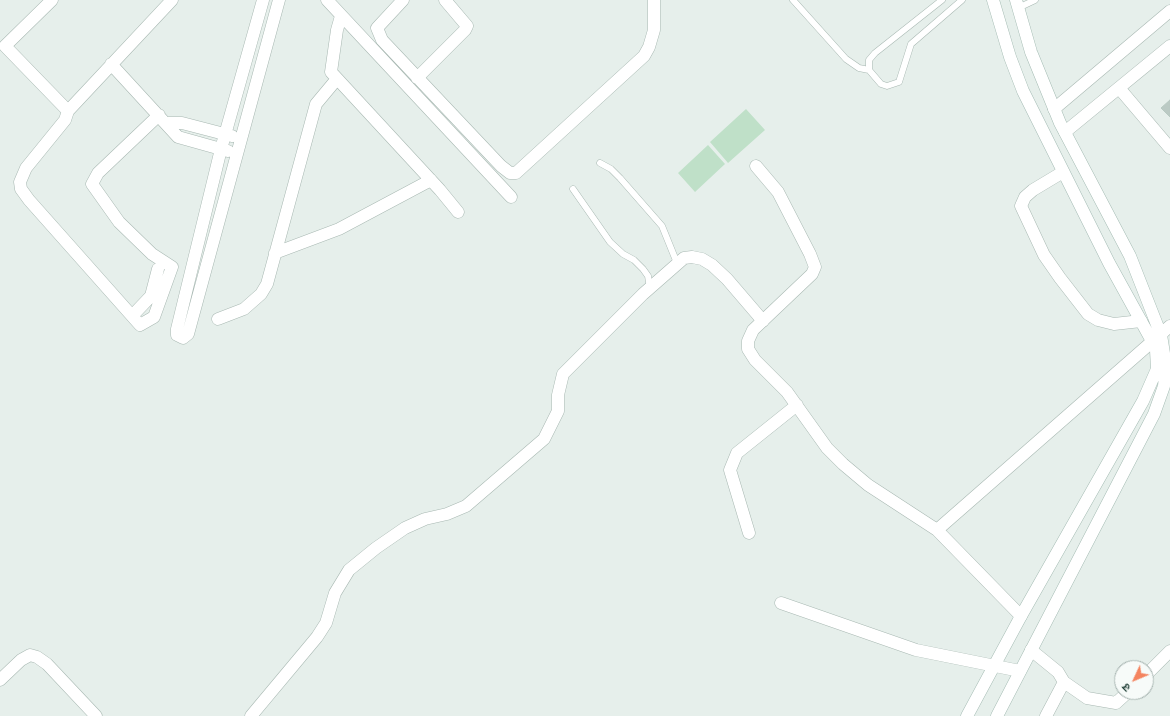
<!DOCTYPE html>
<meta charset="utf-8">
<style>
body{margin:0}
#map{position:relative;width:1170px;height:716px;overflow:hidden;background:#e6efeb;font-family:"DM Sans","Noto Sans Devanagari",sans-serif}
canvas{display:block}
.north{position:absolute;left:1114px;top:660px;width:40px;height:40px;box-sizing:border-box;background:#f7fbf9;border:1px solid #a3b1ad;border-radius:50%;rotate:226deg;font-size:11px;font-weight:700;line-height:16px;text-align:center;color:#24423a}
.north::after{content:'';display:block;margin:auto;width:14px;height:18px;background:#f4845f;clip-path:polygon(50% 0,100% 100%,50% 72%,0 100%)}
</style>
<div id="map">
<canvas width="1170" height="716"></canvas>
<div class="north">उ</div>
</div>
<script>
const c = document.querySelector('canvas').getContext('2d');
c.lineJoin = 'round';
function fillPath(path, color) {
  c.fillStyle = color;
  c.fill(path, 'evenodd');
}
function toPath(rows) {
  const path = new Path2D();
  for (const r of rows) {
    path.moveTo(r[0], r[1]);
    for (let i = 2; i < r.length; i += 2) path.lineTo(r[i], r[i + 1]);
  }
  return path;
}
function strokePath(path, color, width, dash) {
  c.strokeStyle = color;
  c.lineWidth = width;
  c.lineCap = dash ? 'butt' : 'round';
  c.setLineDash(dash || []);
  c.stroke(path);
}
fillPath(toPath([
 [746,109,765,130,728,163,710,142],
 [708,145,725,164,695,192,678,173]
]), '#bfe0c8');
const building = toPath([
 [1170,100,1170,117,1161,108,1170,100]
]);
fillPath(building, '#bbcac4');
strokePath(building, '#b8c9c2', 1);
const lane = toPath([
 [793,0,846,59,859,68,869,70],
 [942,0,875,53,869,60,869,70,881,84,887,86,899,82,911,44,962,0],
 [1018,8,1035,0],
 [600,163,611,169,620,178,662,226,677,263],
 [573,189,610,242,623,254,634,260,643,269,648,276,650,288]
]);
const street = toPath([
 [52,0,5,46,68,111],
 [263,0,221,149,177,329,177,335,183,338,188,334,279,0],
 [327,0,511,197],
 [403,0,377,28,382,40,501,166,510,173,516,173,644,56,649,47,654,30,654,0],
 [341,16,337,30,331,72,440,190,458,212],
 [111,64,178,137,228,151],
 [417,78,465,30,467,26,445,0],
 [1119,88,1170,148],
 [1054,109,1170,11],
 [159,115,98,173,92,184,119,222,152,254,172,267,154,317,140,325,29,200,21,189,20,182,26,168,65,120,68,111,172,0],
 [167,123,182,123,232,136],
 [1065,132,1170,46],
 [756,166,778,192,810,254,815,267,812,274,753,330,748,341,748,349,755,360,787,392,827,448,843,464,868,485,937,530,1170,326],
 [1063,172,1033,190,1025,197,1021,206,1044,255,1060,278,1088,314,1098,320,1114,324,1141,321],
 [275,253,339,229,431,180],
 [132,316,151,296,158,269],
 [218,319,244,309,261,294,267,284,316,104,336,80],
 [937,530,1021,616],
 [749,533,730,470,737,453,797,405],
 [781,603,916,650,1020,671],
 [1031,650,1058,672,1064,682,1087,698,1116,703,1128,692],
 [1146,675,1170,651],
 [0,680,21,660,30,655,37,657,47,664,96,716],
 [251,716,317,637,326,623,335,593,349,570,376,548,405,528,425,519,447,514,466,506,544,439,558,411,558,395,563,374,643,294,684,258,692,257,702,259,712,265,727,279,763,321],
 [1046,716,1064,682]
]);
const secondary = toPath([
 [967,716,1021,616,1143,401,1157,369,1156,350,1152,341,1109,263,1023,91,1010,57,993,0],
 [997,716,1154,414,1164,386,1166,366,1161,335,1130,256,1060,123,1031,52,1016,0]
]);
strokePath(lane, '#a8b8b2', 7);
strokePath(street, '#a8b8b2', 13);
strokePath(secondary, '#a4bbb3', 13);
strokePath(lane, '#fff', 6);
strokePath(street, '#fff', 12);
strokePath(secondary, '#fff', 12);
</script>
